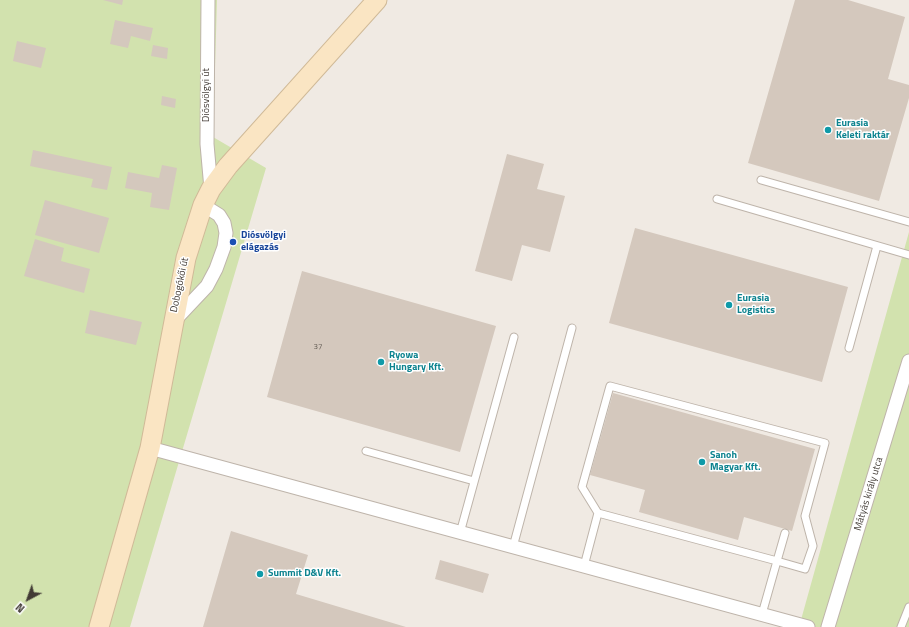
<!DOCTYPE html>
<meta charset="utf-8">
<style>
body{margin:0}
#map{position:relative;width:909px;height:627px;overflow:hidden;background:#f0eae3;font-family:"Titillium Web",sans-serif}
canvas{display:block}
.north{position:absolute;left:8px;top:579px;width:40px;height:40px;-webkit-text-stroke:3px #fff;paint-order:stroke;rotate:221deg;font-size:11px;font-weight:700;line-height:16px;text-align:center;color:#413a34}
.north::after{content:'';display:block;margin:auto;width:14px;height:18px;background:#413a34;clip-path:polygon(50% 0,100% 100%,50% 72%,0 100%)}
</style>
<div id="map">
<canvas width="909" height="627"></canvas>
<div class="north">N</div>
</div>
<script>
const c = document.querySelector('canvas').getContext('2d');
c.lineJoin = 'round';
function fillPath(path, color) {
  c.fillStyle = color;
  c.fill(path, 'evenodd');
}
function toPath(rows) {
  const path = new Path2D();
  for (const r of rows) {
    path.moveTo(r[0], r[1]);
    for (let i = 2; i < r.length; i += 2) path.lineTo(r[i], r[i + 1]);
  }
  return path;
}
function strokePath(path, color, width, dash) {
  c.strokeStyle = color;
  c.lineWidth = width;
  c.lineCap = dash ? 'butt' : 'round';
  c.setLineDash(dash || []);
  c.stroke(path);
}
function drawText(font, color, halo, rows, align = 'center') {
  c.font = font + ' "Titillium Web",sans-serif';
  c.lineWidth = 3;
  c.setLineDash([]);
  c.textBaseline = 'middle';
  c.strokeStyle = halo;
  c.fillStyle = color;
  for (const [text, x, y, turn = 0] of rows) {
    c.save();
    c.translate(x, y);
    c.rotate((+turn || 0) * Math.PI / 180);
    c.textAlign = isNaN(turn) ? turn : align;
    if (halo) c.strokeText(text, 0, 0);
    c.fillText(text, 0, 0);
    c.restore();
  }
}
fillPath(toPath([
 [0,0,217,0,213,137,266,168,130,627,0,627],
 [909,232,909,627,799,627]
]), '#d2e2ae');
fillPath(toPath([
 [103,0,123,0,122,5],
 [795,0,848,0,905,17,888,79,909,85,909,98,879,201,748,163],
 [115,20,153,28,150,41,131,36,128,48,110,44],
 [17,41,46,48,41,68,13,61],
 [153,45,168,48,167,59,151,56],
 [162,96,176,99,175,108,161,105],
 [33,150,112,167,107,190,91,187,93,179,30,166],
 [507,154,544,164,537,189,565,196,550,252,522,245,512,281,475,271],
 [162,165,177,168,169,210,150,207,152,193,125,188,128,172,159,178],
 [45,200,109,218,99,253,35,235],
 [635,228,848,287,822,382,609,323],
 [35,239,64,248,61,261,90,269,84,293,24,276],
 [302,271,496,326,460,452,267,397],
 [90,310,142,322,136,345,85,333],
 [613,393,815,449,792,531,744,517,738,540,639,512,645,490,590,475],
 [231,531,308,555,296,594,406,627,203,627],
 [440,560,489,574,483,593,435,579]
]), '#d4c8bd');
const lane = toPath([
 [761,180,909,222],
 [717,199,909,255],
 [849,348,877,246],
 [366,451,474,481],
 [598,513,777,561,785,533],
 [460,533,514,337],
 [513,547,572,328],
 [584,566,598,513,582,487,610,386,825,443,805,516,813,546,805,569,777,561,762,614],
 [901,627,909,607]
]);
const street = toPath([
 [208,0,207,144,211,189],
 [174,321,207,286,216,269,224,247,226,233,224,223,219,215,203,205],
 [150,448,808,627],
 [828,627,909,361]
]);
const secondary = toPath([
 [99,627,150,448,186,258,203,205,211,189,228,166,377,0]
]);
strokePath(lane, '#beb4aa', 9);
strokePath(street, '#beb4aa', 15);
strokePath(secondary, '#d0ba98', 21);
strokePath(lane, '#fff', 7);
strokePath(street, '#fff', 13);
strokePath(secondary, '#fae5c3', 19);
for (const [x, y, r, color] of [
 [828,130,4,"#0f9aa8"],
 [233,242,4,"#1a4fb4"],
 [729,305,4,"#0f9aa8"],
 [381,362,4,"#0f9aa8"],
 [702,462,4,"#0f9aa8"],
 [260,574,4,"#0f9aa8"]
]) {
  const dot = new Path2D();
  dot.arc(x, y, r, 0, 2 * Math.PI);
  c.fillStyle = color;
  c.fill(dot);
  strokePath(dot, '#fff', 1.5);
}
drawText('8px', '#665e56', null, [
 ["37",318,347]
]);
drawText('10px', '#413a34', '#fff', [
 ["Diósvölgyi út",207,95,-90],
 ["Dobogókői út",180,285,-78],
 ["Mátyás király utca",869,494,-73]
]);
drawText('bold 10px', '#0d838f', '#fff', [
 ["Eurasia",836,124],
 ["Keleti raktár",836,136],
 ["Eurasia",737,299],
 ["Logistics",737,311],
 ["Ryowa",389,356],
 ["Hungary Kft.",389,368],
 ["Sanoh",710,456],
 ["Magyar Kft.",710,468],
 ["Summit D&V Kft.",268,574]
], 'left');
drawText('bold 10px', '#164399', '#fff', [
 ["Diósvölgyi",241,236],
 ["elágazás",241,248]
], 'left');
</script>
